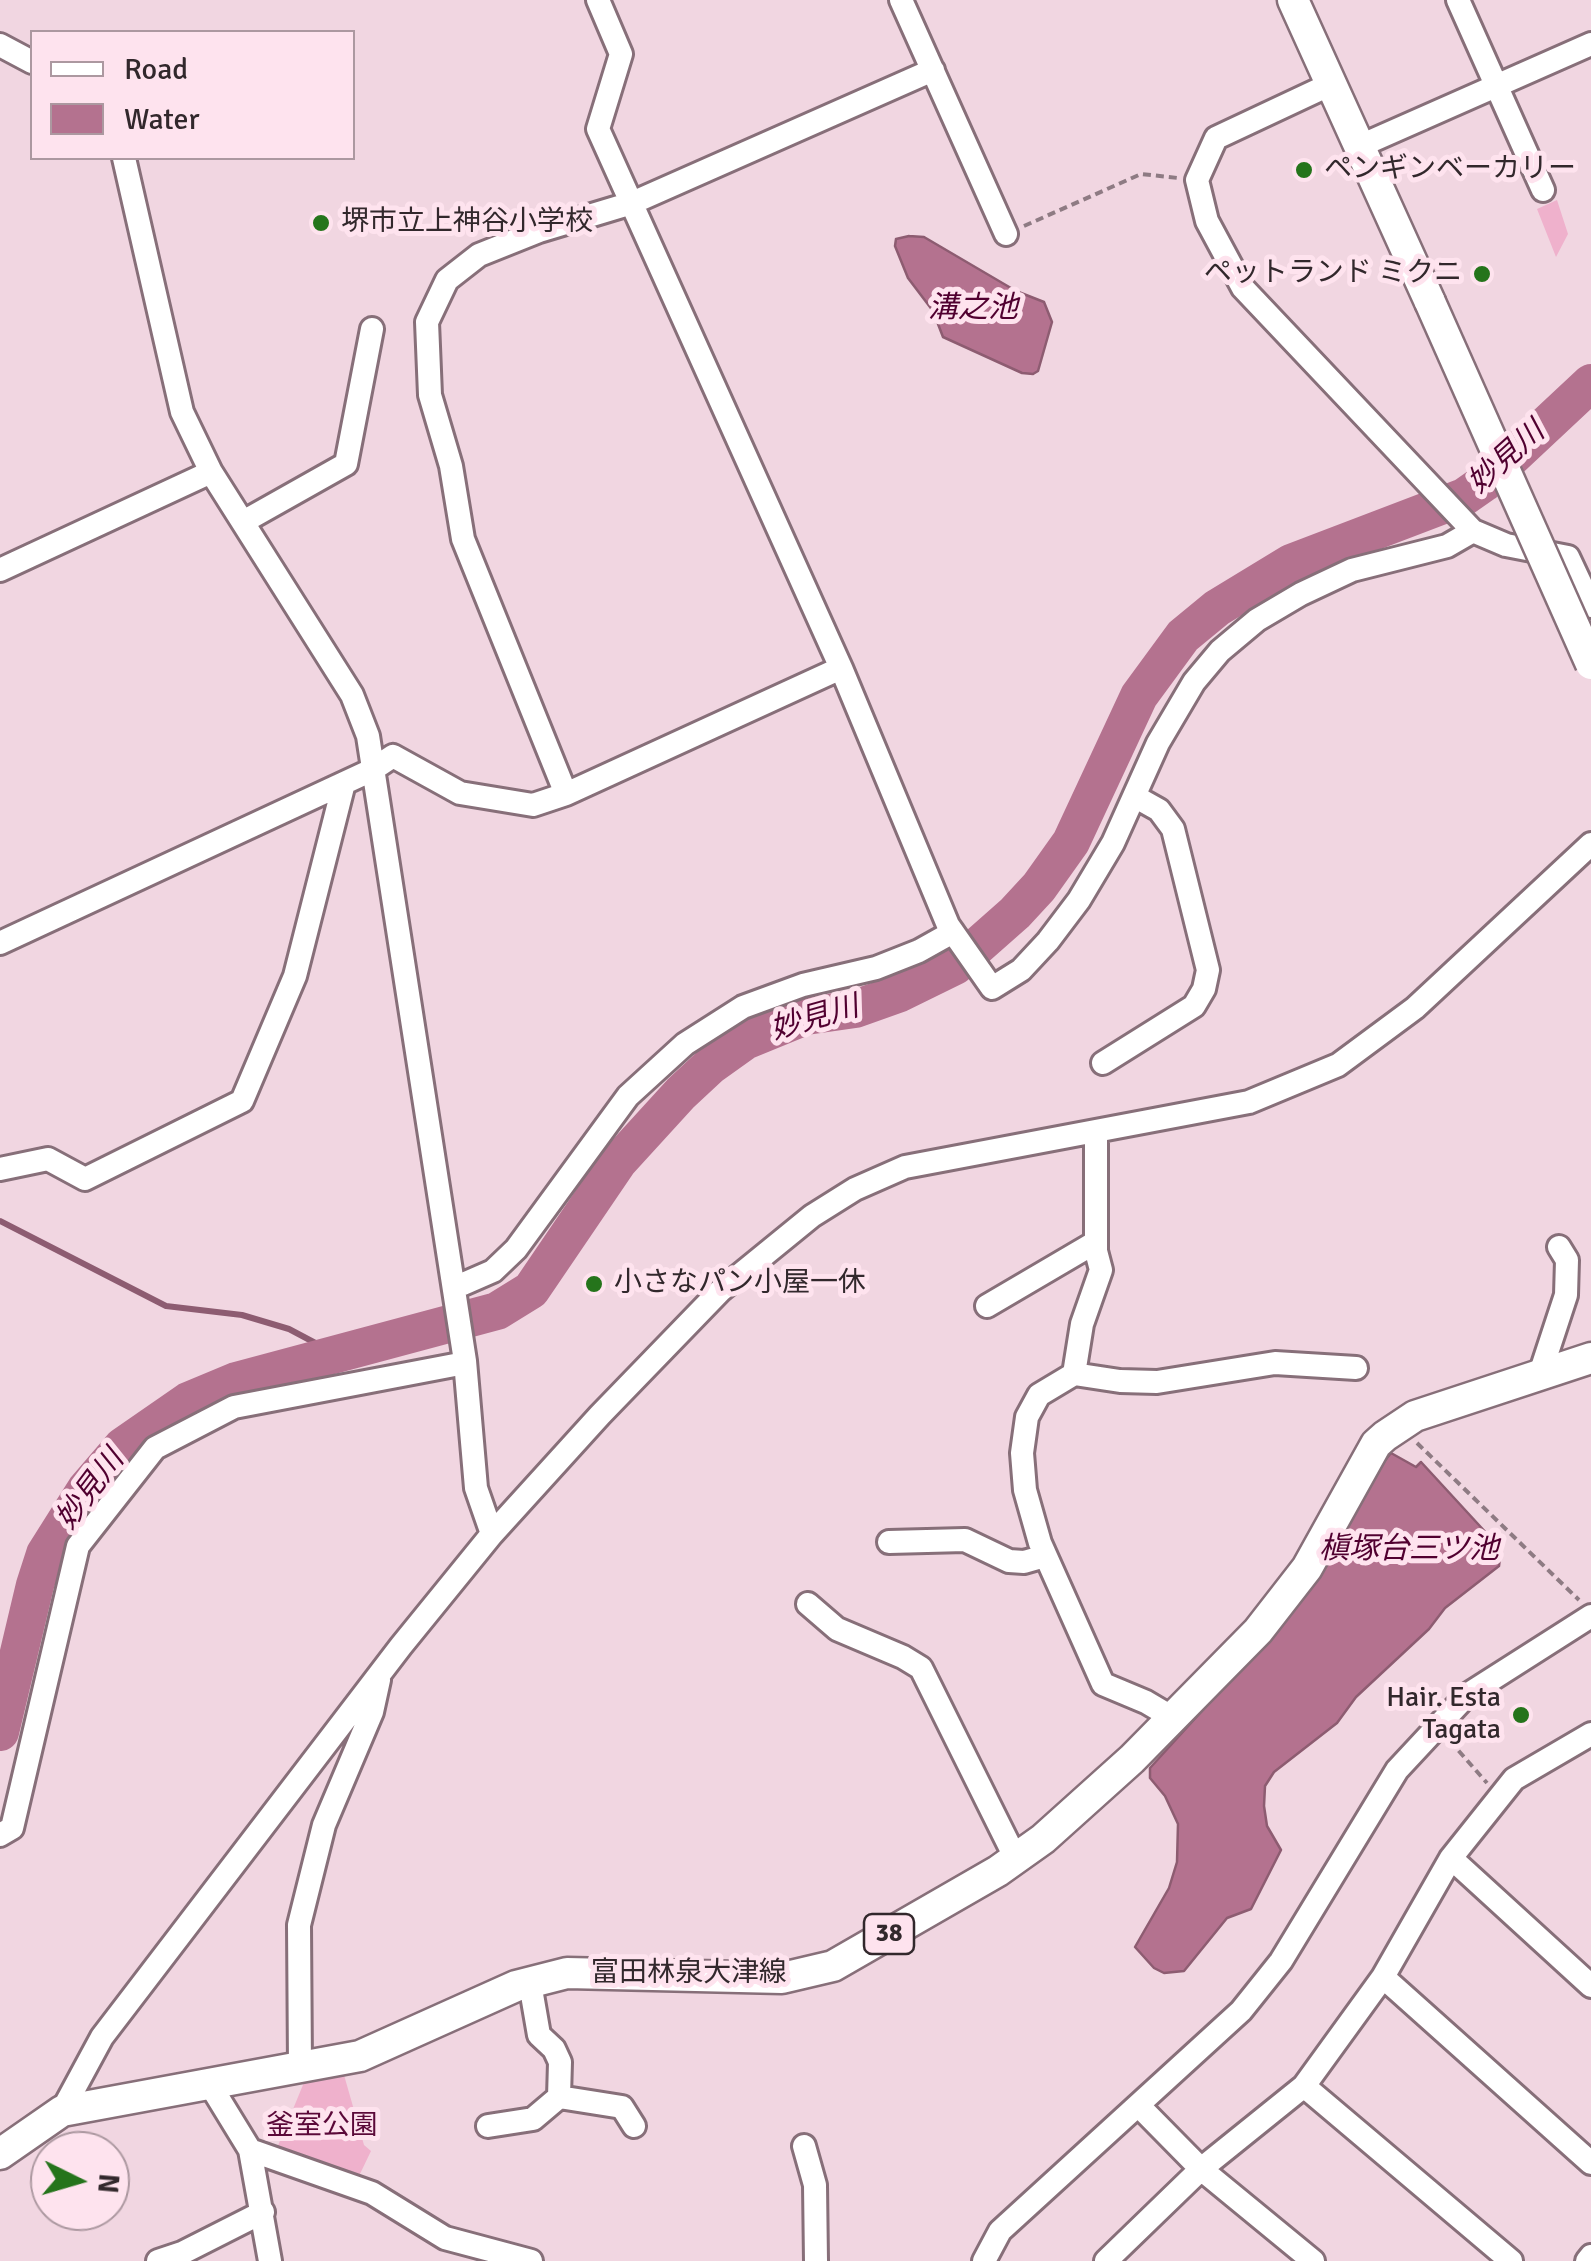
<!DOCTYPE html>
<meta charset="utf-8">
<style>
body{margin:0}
#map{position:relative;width:1591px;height:2261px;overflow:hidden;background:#f1d6e1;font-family:Signika,sans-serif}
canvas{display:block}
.legend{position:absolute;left:30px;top:30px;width:325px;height:130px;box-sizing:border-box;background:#fee3ee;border:2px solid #ac98a0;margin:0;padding:12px 18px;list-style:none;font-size:30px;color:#32282c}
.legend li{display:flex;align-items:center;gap:20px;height:50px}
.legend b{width:50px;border:2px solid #ac98a0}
.north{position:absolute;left:30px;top:2131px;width:100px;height:100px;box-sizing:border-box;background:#fee3ee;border:2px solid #ac98a0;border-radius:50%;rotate:95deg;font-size:28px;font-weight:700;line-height:40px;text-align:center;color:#32282c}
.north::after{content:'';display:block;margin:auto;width:35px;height:45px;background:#25741b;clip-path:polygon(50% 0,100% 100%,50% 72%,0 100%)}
</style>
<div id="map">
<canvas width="1591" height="2261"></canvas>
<ul class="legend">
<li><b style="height:12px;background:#fff"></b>Road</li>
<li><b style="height:28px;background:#b4728f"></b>Water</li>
</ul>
<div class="north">N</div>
</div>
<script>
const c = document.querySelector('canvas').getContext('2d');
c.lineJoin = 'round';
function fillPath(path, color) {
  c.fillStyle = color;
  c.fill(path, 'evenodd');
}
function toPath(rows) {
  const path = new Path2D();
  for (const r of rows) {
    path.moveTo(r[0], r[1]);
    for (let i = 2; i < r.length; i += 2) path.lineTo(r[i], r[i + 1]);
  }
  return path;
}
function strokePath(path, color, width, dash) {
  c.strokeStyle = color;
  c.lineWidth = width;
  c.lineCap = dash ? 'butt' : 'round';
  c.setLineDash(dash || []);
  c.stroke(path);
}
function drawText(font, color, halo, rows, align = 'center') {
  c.font = font + ' Signika,"Noto Sans JP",sans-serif';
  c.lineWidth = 10;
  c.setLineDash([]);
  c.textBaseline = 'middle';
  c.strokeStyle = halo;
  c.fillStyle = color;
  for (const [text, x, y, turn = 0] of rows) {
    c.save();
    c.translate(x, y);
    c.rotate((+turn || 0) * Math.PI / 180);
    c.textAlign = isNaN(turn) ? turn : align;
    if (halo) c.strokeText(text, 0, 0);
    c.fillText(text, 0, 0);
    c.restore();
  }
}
fillPath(toPath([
 [1557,200,1568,234,1556,257,1537,209],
 [344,2075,364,2145,371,2151,359,2176,277,2148,305,2080]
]), '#efb1cc');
const water = toPath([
 [909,236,924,237,1016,291,1044,302,1052,322,1038,371,1033,374,1022,373,943,337,933,311,908,278,895,246,896,239,909,236],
 [1391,1453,1416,1467,1421,1462,1501,1549,1499,1566,1445,1608,1429,1629,1356,1697,1337,1723,1274,1772,1265,1786,1264,1806,1267,1826,1281,1850,1251,1909,1227,1918,1184,1971,1164,1973,1154,1968,1135,1947,1169,1888,1177,1862,1178,1824,1165,1796,1150,1778,1150,1768,1270,1636,1373,1475,1391,1453]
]);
fillPath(water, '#b4728f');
strokePath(water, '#8d5c71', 2.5);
strokePath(toPath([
 [0,1221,166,1306,242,1315,289,1329,338,1355]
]), '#8d5c71', 6);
strokePath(toPath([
 [0,1732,35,1585,45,1554,86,1489,123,1446,188,1401,236,1381,497,1311,531,1290,618,1162,681,1093,710,1066,745,1041,806,1016,855,1009,900,993,955,966,1015,913,1039,887,1071,842,1139,696,1183,636,1217,608,1291,563,1464,497,1484,483,1591,383]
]), '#b4728f', 38);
const minor = toPath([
 [598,0,621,54,598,129,841,668,948,925,992,988,1021,970,1048,941,1079,900,1113,843,1158,743,1194,682,1220,651,1257,620,1301,594,1352,570,1447,546,1473,531],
 [901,0,1006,234],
 [1458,0,1543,190],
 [0,45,32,62],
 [1331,84,1216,138,1197,180,1207,221,1243,288,1473,531,1506,545,1568,557,1591,606],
 [1360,146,1591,44],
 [124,158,182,412,211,472,352,695,368,736,465,1361,476,1488,492,1534],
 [243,522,346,464,372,329],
 [0,570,211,472],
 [566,794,463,539,451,466,430,395,427,322,447,280,479,255,539,231,632,203,933,70],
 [0,943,372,770,393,756,460,793,533,805,566,794,841,668],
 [1103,1063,1194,1006,1204,989,1208,970,1173,829,1159,810,1134,796],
 [1096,1131,1096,1251,1101,1270,1082,1324,1074,1374,1039,1395,1027,1417,1022,1453,1025,1490,1040,1543,1103,1684,1146,1702,1173,1718],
 [0,1169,48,1159,85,1179,242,1101,295,976,344,783],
 [454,1288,493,1271,516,1249,628,1096,685,1044,743,1007,803,985,876,968,919,951,953,932],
 [987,1306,1096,1242],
 [1074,1374,1120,1381,1157,1382,1275,1363,1356,1368],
 [1540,1374,1566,1295,1567,1260,1559,1247],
 [889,1542,965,1540,1009,1561,1024,1562,1045,1556],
 [808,1604,837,1629,903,1657,921,1668,1016,1859],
 [1591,1734,1514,1779,1451,1858,1383,1977,1591,2163],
 [0,1835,12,1828,78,1546,155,1448,234,1407,465,1363],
 [1451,1858,1591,1986],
 [530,1983,539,2035,554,2049,560,2062,559,2097],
 [300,2067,299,1925,324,1825,372,1712,379,1680],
 [209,2083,250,2150,372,2193,445,2238,531,2261],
 [1304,2086,1511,2261],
 [62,2111,102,2037,401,1646,492,1534,600,1415,720,1291,812,1216,855,1189,905,1167,1249,1102,1338,1065,1415,1008,1591,844],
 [488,2126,533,2119,559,2097,622,2107,634,2126],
 [804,2146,815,2185,816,2261],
 [250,2150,270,2261],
 [158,2261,182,2253,263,2212],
 [984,2261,1000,2231,1241,2011,1281,1961,1397,1770,1437,1727,1467,1695,1591,1616],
 [1106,2261,1201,2169,1139,2106],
 [1313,2261,1201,2169,1304,2086,1383,1977],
 [1587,2261,1591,2256]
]);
const major = toPath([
 [1293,0,1430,302],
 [0,2154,62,2111,360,2056,516,1986,567,1973,782,1978,833,1966,998,1871,1043,1839,1132,1759,1258,1631,1307,1568,1376,1444,1385,1436,1415,1416,1591,1358]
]);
strokePath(minor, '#876f79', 28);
strokePath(major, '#876f79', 35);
strokePath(toPath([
 [1024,226,1141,174,1178,178],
 [1417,1443,1579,1600],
 [1450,1741,1487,1783]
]), '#8e7b83', 4, [8, 5]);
strokePath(minor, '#fff', 22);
strokePath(major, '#fff', 30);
const majorBridge = toPath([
 [1430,302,1591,664]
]);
strokePath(majorBridge, '#876f79', 35, []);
strokePath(majorBridge, '#fff', 30);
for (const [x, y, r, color] of [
 [1304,170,10,"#25741b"],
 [321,223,10,"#25741b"],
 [1482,274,10,"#25741b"],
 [594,1284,10,"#25741b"],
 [1521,1715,10,"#25741b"]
]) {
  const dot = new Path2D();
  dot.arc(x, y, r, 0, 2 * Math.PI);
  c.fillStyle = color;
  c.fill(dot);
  strokePath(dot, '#fee3ee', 4);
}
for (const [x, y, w] of [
 [889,1934,50]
]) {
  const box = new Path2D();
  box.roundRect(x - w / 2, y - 20, w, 40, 8);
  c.fillStyle = '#fee3ee';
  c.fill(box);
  strokePath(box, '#32282c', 2.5);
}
drawText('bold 25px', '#32282c', null, [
 ["38",889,1934]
]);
drawText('28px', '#32282c', '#fee3ee', [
 ["ペンギンベーカリー",1324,170],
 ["堺市立上神谷小学校",341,223],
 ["ペットランド ミクニ",1462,274,"right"],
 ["小さなパン小屋一休",614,1284],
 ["Hair. Esta",1501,1699,"right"],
 ["Tagata",1501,1731,"right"]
], 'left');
drawText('28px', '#32282c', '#fee3ee', [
 ["富田林泉大津線",689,1974]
]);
drawText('28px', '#5b0939', '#fee3ee', [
 ["釜室公園",322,2127]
]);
drawText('italic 30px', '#510030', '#fee3ee', [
 ["溝之池",973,309],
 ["妙見川",1507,458,-42],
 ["妙見川",815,1019,-16],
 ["妙見川",91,1490,-53],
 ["槇塚台三ツ池",1409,1550]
]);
</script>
